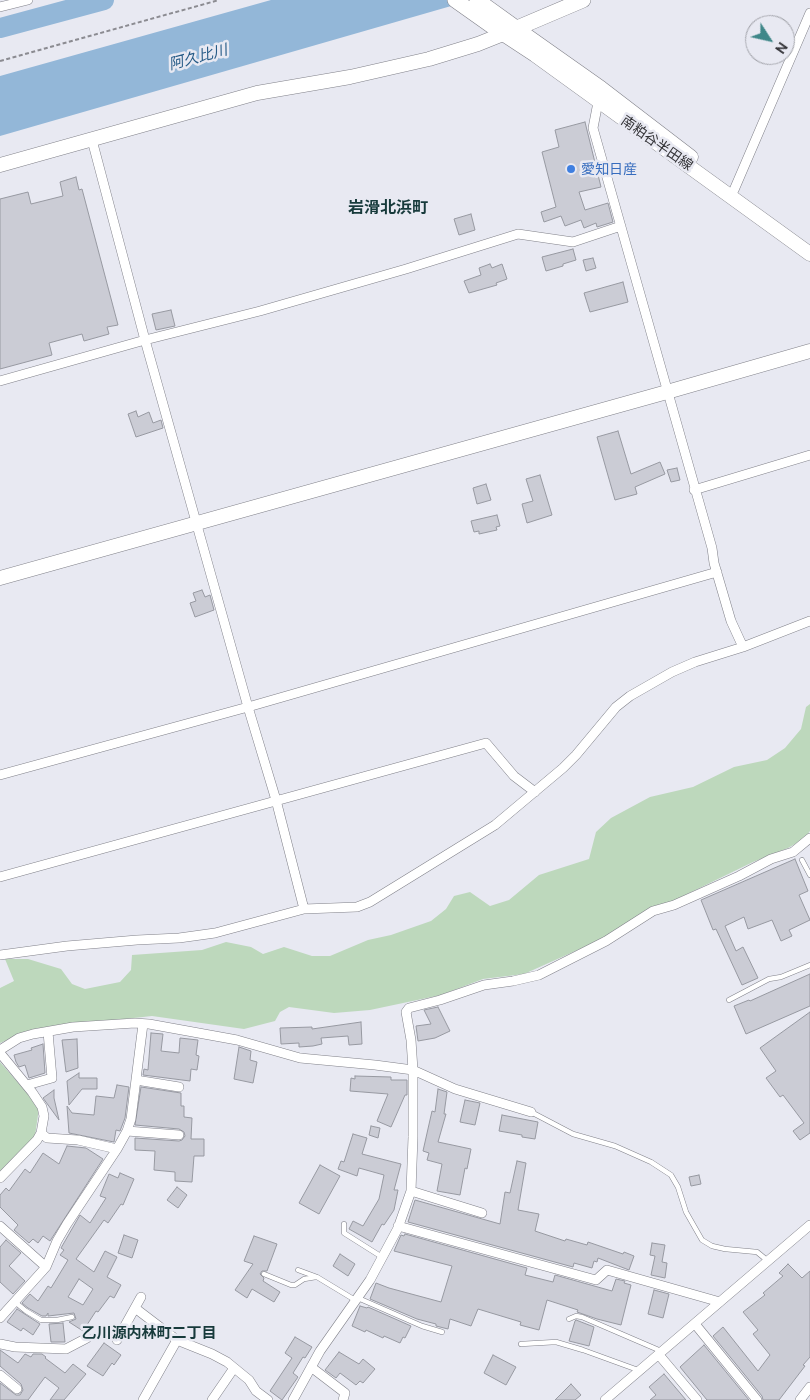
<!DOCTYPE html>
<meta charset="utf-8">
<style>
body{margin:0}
#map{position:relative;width:810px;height:1400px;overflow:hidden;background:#e8e9f2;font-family:Ubuntu,sans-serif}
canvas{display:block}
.north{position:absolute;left:745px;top:15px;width:50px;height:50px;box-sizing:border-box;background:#e8e9f2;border:1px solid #a0a1a8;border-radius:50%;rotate:125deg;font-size:14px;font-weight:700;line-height:20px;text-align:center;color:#353539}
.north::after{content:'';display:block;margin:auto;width:18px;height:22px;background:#3f8789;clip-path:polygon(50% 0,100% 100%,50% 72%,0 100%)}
</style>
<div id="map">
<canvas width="810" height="1400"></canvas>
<div class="north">N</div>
</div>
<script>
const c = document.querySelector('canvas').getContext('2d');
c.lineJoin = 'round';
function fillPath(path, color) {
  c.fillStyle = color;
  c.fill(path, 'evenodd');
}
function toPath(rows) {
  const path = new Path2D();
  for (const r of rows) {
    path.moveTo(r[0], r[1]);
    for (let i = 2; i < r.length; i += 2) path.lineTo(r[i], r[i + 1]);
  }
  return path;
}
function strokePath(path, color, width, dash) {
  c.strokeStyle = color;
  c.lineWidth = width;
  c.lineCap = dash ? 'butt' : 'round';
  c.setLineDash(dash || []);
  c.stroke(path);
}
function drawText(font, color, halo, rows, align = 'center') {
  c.font = font + ' Ubuntu,"Noto Sans JP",sans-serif';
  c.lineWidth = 5;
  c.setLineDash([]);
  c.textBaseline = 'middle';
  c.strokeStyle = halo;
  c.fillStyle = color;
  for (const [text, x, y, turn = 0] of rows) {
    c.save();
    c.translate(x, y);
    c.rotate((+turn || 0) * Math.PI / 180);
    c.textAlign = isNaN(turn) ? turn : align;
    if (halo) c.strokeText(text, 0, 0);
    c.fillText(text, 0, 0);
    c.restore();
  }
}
fillPath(toPath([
 [810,704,810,831,804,839,788,848,753,862,675,900,651,908,600,940,524,974,483,979,441,995,370,1010,334,1013,289,1007,280,1012,275,1021,244,1029,152,1016,34,1029,0,1043,0,988,14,981,5,959,28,959,61,969,72,984,85,989,120,982,131,970,132,955,202,950,226,942,251,947,263,954,284,947,312,956,330,956,368,940,391,935,431,921,446,909,454,896,470,892,490,906,509,900,539,875,589,859,596,832,611,818,650,797,693,787,734,767,767,760,785,748,801,729,806,707],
 [0,1062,27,1093,38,1109,38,1115,35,1136,0,1171]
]), '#bdd8bc');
fillPath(toPath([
 [271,0,472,0,0,136,0,76]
]), '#93b7d8');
strokePath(toPath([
 [0,28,104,0]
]), '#93b7d8', 20);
const building = toPath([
 [585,122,601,187,579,192,585,210,608,203,613,222,597,227,596,223,584,228,581,220,565,226,561,216,544,222,541,212,556,207,542,152,559,147,555,130,585,122],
 [76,177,79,190,82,189,118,325,107,327,109,334,84,341,82,334,49,343,52,355,0,369,0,199,28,192,31,204,63,196,60,182,76,177],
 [471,214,475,230,459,235,454,219,471,214],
 [573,249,576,260,563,264,563,266,546,271,542,257,573,249],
 [593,258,596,268,586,271,583,260,593,258],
 [490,264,492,268,502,264,507,279,496,283,497,285,469,293,464,281,481,275,479,268,490,264],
 [623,282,628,302,590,312,584,293,623,282],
 [171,310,175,326,156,330,152,314,171,310],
 [136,411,138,417,149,412,153,423,161,420,163,428,136,437,128,414,136,411],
 [618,431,631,474,660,462,665,474,635,487,637,494,615,500,597,437,618,431],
 [677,468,680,480,671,482,667,470,677,468],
 [540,475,552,515,527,523,522,504,533,501,526,479,540,475],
 [486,484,491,500,477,504,473,488,486,484],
 [497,515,500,526,496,527,497,530,479,534,479,531,474,532,471,521,497,515],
 [202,590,205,597,210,595,214,610,195,617,190,603,196,601,193,593,202,590],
 [795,859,808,891,799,895,810,920,789,930,792,936,781,941,772,920,748,929,744,917,725,926,736,951,743,947,758,978,742,985,716,929,713,930,701,900,795,859],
 [810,974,810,1006,746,1034,734,1006,749,1000,750,1001,810,974],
 [438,1007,450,1031,435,1038,418,1041,416,1026,431,1024,424,1010,438,1007],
 [810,1012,810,1133,800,1140,793,1131,804,1123,783,1095,780,1097,766,1078,776,1071,760,1048,810,1012],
 [361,1022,362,1044,349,1045,348,1036,321,1038,322,1044,313,1046,299,1047,299,1043,281,1044,280,1028,312,1027,312,1029,361,1022],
 [151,1033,163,1034,161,1051,179,1053,180,1038,198,1040,196,1055,199,1056,197,1070,191,1069,190,1081,143,1075,144,1069,148,1070,151,1033],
 [77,1039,78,1068,66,1072,62,1040,77,1039],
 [43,1044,45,1073,29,1078,25,1065,19,1067,16,1062,14,1055,32,1050,31,1048,43,1044],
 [239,1047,251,1051,250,1060,257,1062,253,1083,234,1079,239,1047],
 [79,1073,79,1078,97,1078,97,1089,82,1089,69,1105,67,1081,79,1073],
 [355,1076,391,1077,391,1080,407,1080,407,1095,405,1095,391,1127,377,1121,388,1094,350,1091,351,1078,355,1079,355,1076],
 [117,1085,129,1087,125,1118,120,1131,116,1130,114,1142,69,1133,67,1106,72,1113,94,1115,96,1096,114,1098,117,1085],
 [141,1087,181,1093,181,1106,184,1106,184,1117,192,1118,191,1139,204,1139,204,1156,194,1156,192,1182,175,1181,175,1172,154,1170,155,1151,135,1150,135,1138,179,1141,182,1140,185,1136,184,1132,179,1129,135,1125,141,1087],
 [438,1089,447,1092,444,1114,446,1114,438,1142,471,1149,467,1169,465,1168,460,1195,437,1191,442,1164,427,1160,429,1153,423,1151,432,1111,435,1112,438,1089],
 [54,1090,54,1098,59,1120,43,1098,54,1090],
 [465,1100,480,1103,475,1125,460,1122,465,1100],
 [502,1115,538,1122,535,1139,522,1137,522,1135,499,1131,502,1115],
 [371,1126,380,1128,378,1138,369,1135,371,1126],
 [353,1134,367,1138,362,1154,401,1164,394,1190,398,1190,394,1210,384,1225,382,1224,372,1242,349,1229,353,1221,363,1226,379,1199,384,1175,359,1168,357,1176,338,1169,341,1161,344,1162,353,1134],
 [67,1146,86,1148,103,1159,50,1241,43,1236,38,1243,33,1239,29,1243,14,1230,18,1225,0,1207,0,1195,6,1188,9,1191,25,1169,30,1173,43,1153,59,1164,67,1146],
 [517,1161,526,1163,518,1210,539,1214,535,1231,565,1241,566,1239,587,1245,588,1242,623,1254,624,1252,634,1256,629,1270,598,1258,597,1262,594,1261,592,1268,574,1263,573,1267,408,1222,415,1200,500,1224,505,1192,510,1193,517,1161],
 [320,1165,340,1176,319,1214,299,1203,320,1165],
 [120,1173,134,1179,123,1205,121,1204,108,1223,104,1220,76,1259,94,1272,105,1251,117,1257,107,1277,121,1285,114,1298,110,1296,98,1312,96,1311,83,1331,69,1322,76,1319,74,1313,48,1316,48,1313,46,1316,42,1316,28,1308,22,1303,30,1294,38,1301,48,1286,51,1288,68,1260,60,1255,64,1250,61,1248,80,1215,90,1223,106,1198,100,1196,109,1174,118,1178,120,1173],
 [79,1279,93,1289,83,1305,68,1297,79,1279],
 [699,1175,701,1184,691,1186,689,1177,699,1175],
 [177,1187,187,1195,178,1208,167,1200,177,1187],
 [405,1234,527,1268,525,1275,553,1282,555,1275,612,1291,616,1279,625,1281,624,1283,631,1285,621,1325,597,1319,577,1312,578,1310,547,1300,539,1330,520,1325,521,1322,478,1309,471,1326,450,1319,448,1329,436,1326,436,1324,417,1319,370,1299,376,1283,389,1288,441,1302,452,1266,394,1251,401,1235,404,1236,405,1234],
 [124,1235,138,1240,132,1258,118,1253,124,1235],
 [254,1236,277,1244,267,1271,262,1271,260,1274,264,1278,263,1281,280,1292,274,1302,252,1289,247,1298,235,1290,253,1264,244,1261,254,1236],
 [6,1240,21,1253,9,1266,25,1281,13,1294,0,1282,0,1247,6,1240],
 [652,1243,665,1245,662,1262,667,1263,665,1278,651,1275,655,1256,650,1255,652,1243],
 [340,1254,355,1264,348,1276,333,1266,340,1254],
 [788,1264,802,1278,810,1271,810,1357,803,1365,805,1366,779,1400,763,1400,762,1396,713,1336,723,1327,758,1371,770,1355,753,1334,758,1330,743,1312,765,1295,763,1293,783,1276,779,1273,788,1264],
 [654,1290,669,1294,663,1318,648,1314,654,1290],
 [360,1306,367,1308,368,1307,411,1326,405,1338,403,1337,400,1343,384,1336,383,1338,366,1330,365,1332,352,1326,360,1306],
 [17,1309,40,1324,33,1335,23,1328,21,1331,7,1322,17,1309],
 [576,1320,594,1327,589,1346,569,1341,575,1321,576,1320],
 [63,1323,65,1342,51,1342,49,1324,63,1323],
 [295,1337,312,1347,305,1358,303,1357,293,1373,298,1377,282,1400,270,1391,292,1358,285,1353,295,1337],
 [104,1343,121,1355,114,1365,112,1363,103,1376,87,1366,104,1343],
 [704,1345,749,1400,707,1400,680,1367,704,1345],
 [0,1350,18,1363,25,1354,31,1357,33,1354,42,1354,46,1357,45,1358,65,1373,73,1364,86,1374,64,1400,50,1400,59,1388,45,1377,28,1400,0,1400,0,1383,16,1395,20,1395,23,1390,21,1384,0,1366,0,1350],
 [339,1352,359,1364,363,1359,375,1369,363,1383,360,1381,356,1385,340,1373,336,1378,325,1370,339,1352],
 [493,1355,516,1367,506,1385,484,1373,493,1355],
 [664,1374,686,1400,650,1400,656,1395,649,1387,664,1374],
 [571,1384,581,1395,575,1400,555,1400,571,1384]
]);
fillPath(building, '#cbccd5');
strokePath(building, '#9799a1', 1);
const lane = toPath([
 [802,860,810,875],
 [729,1000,769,979,781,977,810,965],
 [531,1112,573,1134,615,1146,651,1162,671,1175,678,1187,686,1212,702,1240,712,1246,725,1249,757,1252,768,1261],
 [344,1224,344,1233,382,1257],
 [298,1270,317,1277,355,1300],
 [264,1274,291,1285,295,1285,304,1279,316,1277],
 [358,1298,422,1326,442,1332],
 [15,1302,26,1311,41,1320,57,1320,72,1317],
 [569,1319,576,1316,582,1317,661,1351],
 [521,1344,556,1342,583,1350,638,1370]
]);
const street = toPath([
 [0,7,28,0],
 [599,97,593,128,712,548,714,563,731,621,743,647],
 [92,140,145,340,248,707,276,800,304,909],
 [734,190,810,13],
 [0,381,145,340,260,311,406,269,518,234,573,242,621,226],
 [694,490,810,455],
 [0,775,248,707,717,572],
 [0,877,486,743,514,776,535,792],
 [0,955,67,946,137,940,179,938,215,933,304,909,357,907,370,902,495,825,563,768,576,755,616,707,630,696,672,672,695,662,743,647,810,621],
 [0,1050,19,1038,33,1034,73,1027,135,1023,149,1024,237,1040,300,1058,375,1065,413,1070,455,1089,531,1112],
 [0,1053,32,1092,42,1107,44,1116,41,1133,37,1140,0,1178],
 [136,1080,179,1087],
 [27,1085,52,1078,48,1032],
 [127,1131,179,1135],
 [41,1133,47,1138,78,1140,117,1149],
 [411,1191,482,1213],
 [0,1226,46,1267],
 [398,1226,596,1280,607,1270,720,1302],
 [135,1308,177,1340,212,1354,227,1362,249,1380,256,1391,268,1400],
 [0,1318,46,1267,57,1241,67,1224,117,1149,127,1131,131,1119,143,1024],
 [695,1324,757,1400],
 [117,1340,141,1297],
 [0,1344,15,1347,66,1349,87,1338],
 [659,1355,697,1400],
 [311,1367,345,1393,343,1400],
 [0,1375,17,1389],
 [143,1400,177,1340],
 [212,1400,234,1368],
 [293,1400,320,1351,370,1280,398,1228,411,1191,413,1137,413,1070,411,1040,406,1012,409,1008,440,1000,484,985,513,981,539,975,606,941,653,911,674,905,739,876,771,859,793,852,810,838],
 [605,1400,810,1225],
 [800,1400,810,1387]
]);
const secondary = toPath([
 [516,28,601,88,691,157],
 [0,165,257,93,350,77,429,59,478,44,503,34,535,55,810,254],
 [0,578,667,392,810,351]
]);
const primary = toPath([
 [455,0,503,34,583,0],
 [477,0,516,28]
]);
strokePath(lane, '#808189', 5.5);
strokePath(street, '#808189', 10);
strokePath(secondary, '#808189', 15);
strokePath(primary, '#808189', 16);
strokePath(toPath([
 [0,61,219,0],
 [97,1338,107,1339]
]), '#8b8b91', 2, [4, 2.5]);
strokePath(lane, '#fff', 4.5);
strokePath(street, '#fff', 9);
strokePath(secondary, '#fff', 14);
strokePath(primary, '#fff', 15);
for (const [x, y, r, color] of [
 [571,169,5,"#3f7fe0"]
]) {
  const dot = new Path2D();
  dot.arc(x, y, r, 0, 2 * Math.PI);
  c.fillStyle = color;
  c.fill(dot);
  strokePath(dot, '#e8e9f2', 2);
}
drawText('14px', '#353539', '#e8e9f2', [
 ["南粕谷半田線",657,143,35]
]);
drawText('14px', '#366cbe', '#e8e9f2', [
 ["愛知日産",581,169]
], 'left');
drawText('italic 15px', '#265b87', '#e8e9f2', [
 ["阿久比川",198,57,-15]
]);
drawText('bold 15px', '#173a3b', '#e8e9f2', [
 ["乙川源内林町二丁目",149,1333]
]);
drawText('bold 16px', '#173a3b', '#e8e9f2', [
 ["岩滑北浜町",388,208]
]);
</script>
